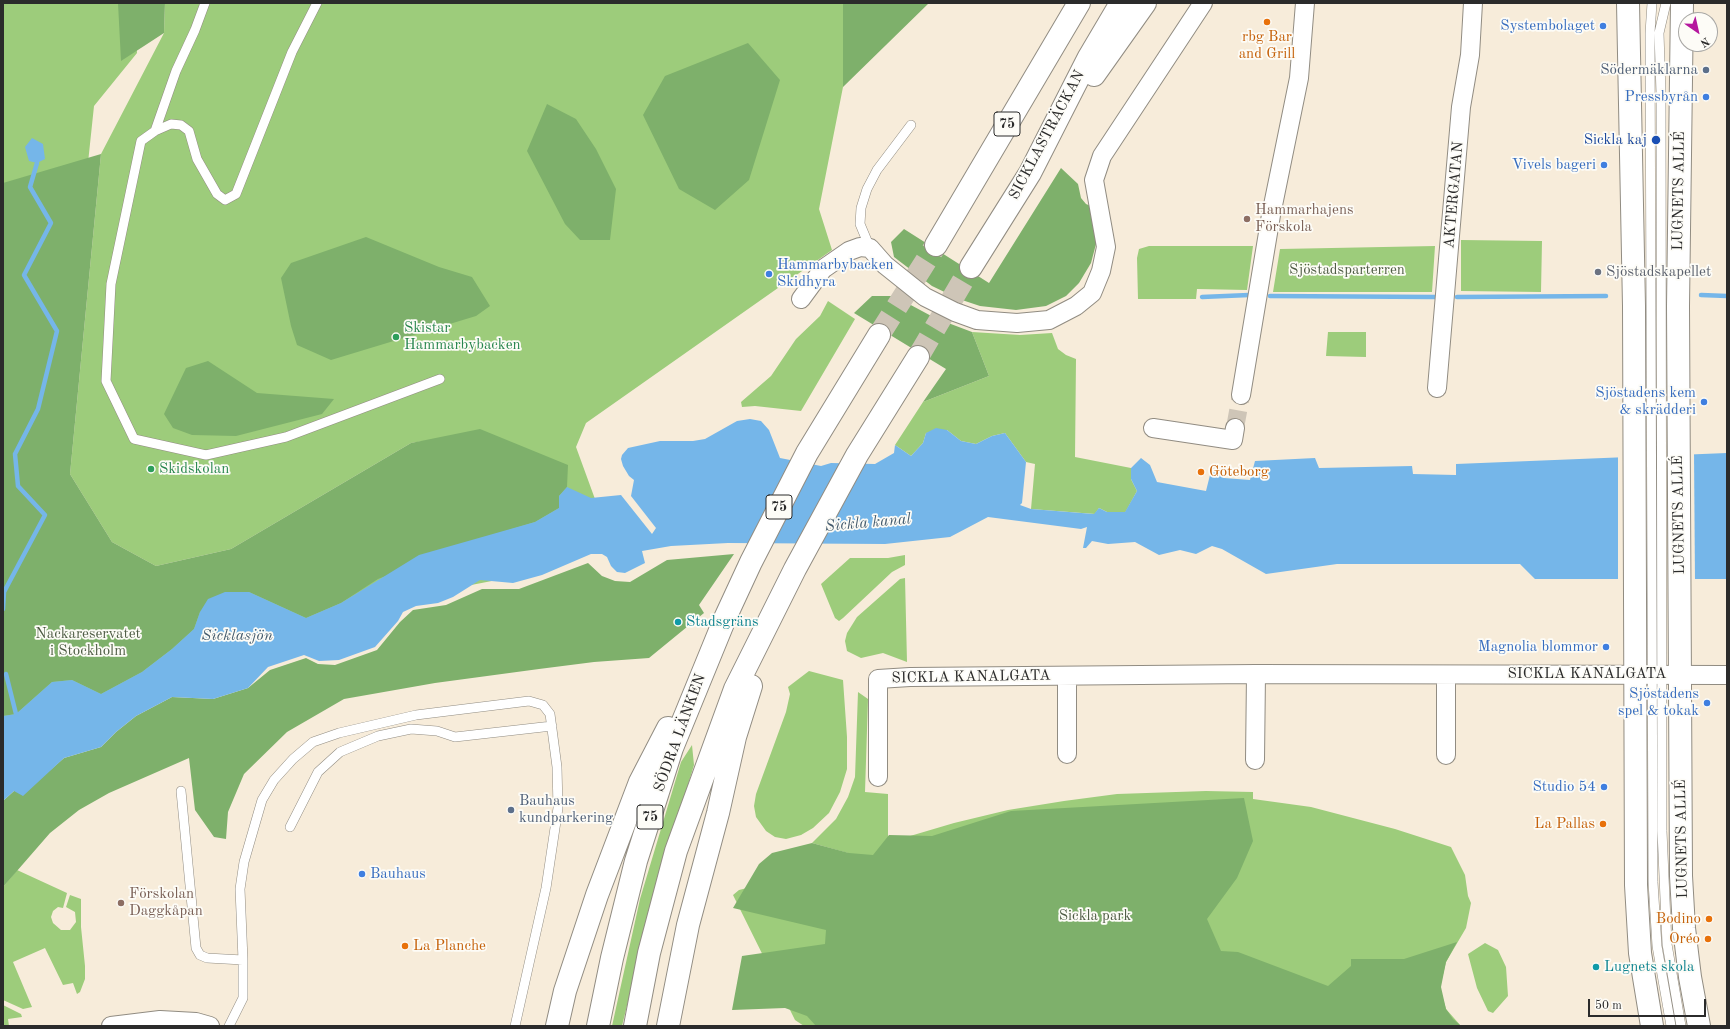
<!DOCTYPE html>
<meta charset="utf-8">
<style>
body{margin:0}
#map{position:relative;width:1730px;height:1029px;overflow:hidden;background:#f7ecda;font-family:"Old Standard TT",serif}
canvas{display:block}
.frame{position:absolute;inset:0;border:4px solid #2b2b2b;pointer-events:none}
.north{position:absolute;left:1678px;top:12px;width:40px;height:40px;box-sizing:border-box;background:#fdfcf7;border:1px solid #a9a8a5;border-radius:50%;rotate:146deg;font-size:11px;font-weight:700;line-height:16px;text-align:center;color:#2b2b2b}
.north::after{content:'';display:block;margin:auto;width:14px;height:18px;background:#b5179e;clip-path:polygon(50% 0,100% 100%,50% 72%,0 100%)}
.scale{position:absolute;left:1588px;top:999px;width:118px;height:18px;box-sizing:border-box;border:2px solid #2b2b2b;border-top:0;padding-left:5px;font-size:12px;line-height:14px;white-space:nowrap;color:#2b2b2b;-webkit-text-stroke:3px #fdfcf7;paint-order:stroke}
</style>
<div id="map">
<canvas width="1730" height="1029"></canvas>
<div class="frame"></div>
<div class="north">N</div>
<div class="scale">50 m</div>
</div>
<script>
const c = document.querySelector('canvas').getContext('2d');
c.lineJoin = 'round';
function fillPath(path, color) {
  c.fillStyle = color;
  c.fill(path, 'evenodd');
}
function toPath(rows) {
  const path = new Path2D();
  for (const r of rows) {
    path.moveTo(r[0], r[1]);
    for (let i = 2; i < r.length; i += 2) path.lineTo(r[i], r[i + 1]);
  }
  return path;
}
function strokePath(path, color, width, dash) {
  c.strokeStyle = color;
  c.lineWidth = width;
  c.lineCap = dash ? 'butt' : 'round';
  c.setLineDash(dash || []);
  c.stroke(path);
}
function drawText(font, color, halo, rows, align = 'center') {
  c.font = font + ' "Old Standard TT",serif';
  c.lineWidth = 3.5;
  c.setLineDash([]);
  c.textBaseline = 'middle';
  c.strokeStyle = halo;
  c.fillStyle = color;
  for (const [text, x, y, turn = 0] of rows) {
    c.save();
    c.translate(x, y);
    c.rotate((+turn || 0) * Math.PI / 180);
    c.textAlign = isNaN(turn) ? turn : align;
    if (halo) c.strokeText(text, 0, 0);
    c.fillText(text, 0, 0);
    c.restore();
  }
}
fillPath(toPath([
 [3,3,135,3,137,53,94,106,68,352,64,470,103,553,154,580,198,572,424,441,411,443,231,549,156,566,112,542,70,474,101,154,164,33,165,3,843,3,843,87,819,209,832,250,586,423,576,447,599,510,543,571,461,587,3,759],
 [1461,240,1542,241,1541,292,1461,291],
 [1149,246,1253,246,1247,290,1197,289,1196,299,1138,299,1137,258,1139,249],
 [1435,246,1432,292,1273,292,1280,249],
 [828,301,855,319,801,411,755,406,742,407,741,402,771,376,796,339,820,316],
 [972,332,1020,335,1052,333,1058,349,1066,355,1076,359,1075,457,1131,468,1131,479,1137,491,1125,513,1107,512,1099,508,1095,514,1031,509,1035,464,1026,462,1005,433,992,436,976,444,961,441,947,430,926,433,923,443,911,456,895,445,923,402,989,376],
 [1328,332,1366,332,1366,357,1326,356],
 [905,555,905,565,892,572,843,618,839,621,835,618,821,584,850,558,888,558],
 [905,578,907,662,883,653,861,658,847,651,845,641,847,633,857,617,900,579],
 [809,671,843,680,847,737,847,769,840,792,829,813,813,828,801,835,786,839,775,837,766,831,756,817,754,806,756,794,786,712,790,694,788,687],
 [858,692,868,699,865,792,888,794,888,836,900,839,954,823,1008,810,1064,801,1117,794,1206,791,1253,792,1253,799,1311,807,1395,829,1451,847,1465,875,1468,896,1471,903,1466,928,1446,962,1441,983,1441,992,1446,1009,1461,1026,804,1026,795,1020,733,895,739,890,828,868,848,853,812,843,836,819,848,797,855,777],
 [692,745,694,765,652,904,622,1026,612,1026,640,899,681,762],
 [17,870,67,893,63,908,58,907,53,911,51,917,53,923,61,930,70,930,76,922,75,912,66,907,70,895,81,899,81,927,85,966,85,979,80,992,77,994,73,983,63,985,45,948,13,962,32,1007,23,1009,3,1000,3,887],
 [1485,943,1498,950,1506,967,1508,996,1493,1013,1488,1011,1477,988,1468,954],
 [3,1005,21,1014,22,1017,8,1019,9,1026,3,1026]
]), '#9dcc7b');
fillPath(toPath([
 [118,3,165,3,164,33,121,61],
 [843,3,929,3,843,87],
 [748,43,780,80,749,180,715,210,679,189,643,115,665,76],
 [547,104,576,119,596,149,616,189,610,240,580,240,565,224,527,151],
 [101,154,70,474,112,542,156,566,231,549,411,443,480,429,568,465,567,487,559,496,559,508,535,522,489,536,378,579,341,603,306,618,249,592,200,612,194,629,172,649,142,672,101,694,72,680,52,682,16,714,3,716,3,183],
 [1061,168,1078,184,1081,198,1086,204,1093,207,1096,244,1091,263,1079,283,1066,296,1046,306,1016,310,980,306,959,299,932,286,894,257,891,242,904,229,989,283],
 [366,237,439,267,472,277,490,306,476,316,331,360,297,345,291,326,281,278,291,263],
 [872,296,894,296,935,318,972,332,989,376,923,402,946,369,854,313],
 [208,361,257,393,334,399,322,414,236,436,192,435,173,428,164,414,186,368],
 [734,554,699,605,704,613,649,658,594,662,539,669,435,683,344,699,287,732,244,774,228,812,226,839,214,837,195,810,189,758,109,793,79,810,50,833,3,887,4,800,14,791,48,772,64,758,101,747,116,732,136,716,172,697,213,699,248,688,270,670,306,658,318,664,335,665,377,650,400,622,413,610,446,605,482,589,519,589,588,563,602,576,615,581,630,582,667,560],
 [1244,798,1253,841,1237,878,1207,919,1221,951,1238,952,1328,986,1351,966,1351,959,1404,959,1457,942,1446,962,1441,987,1446,1009,1453,1019,1461,1026,816,1026,807,1016,785,1008,732,1010,742,956,825,944,826,930,733,908,759,864,772,853,812,843,849,853,873,855,889,835,932,836,1011,811]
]), '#7eb06b');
fillPath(toPath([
 [32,138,43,144,45,159,37,163,29,161,25,147],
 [750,419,761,421,769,430,780,458,821,466,831,463,875,464,894,453,895,445,911,456,923,443,926,433,936,428,947,430,961,441,976,444,992,436,1005,433,1026,462,1022,503,1020,505,1031,509,1094,514,1099,508,1107,512,1125,512,1137,491,1131,479,1131,468,1141,458,1150,465,1157,482,1206,491,1212,467,1224,478,1250,480,1255,461,1315,458,1319,468,1412,466,1413,474,1456,475,1456,464,1727,453,1727,579,1535,579,1520,564,1337,564,1266,574,1222,549,1212,546,1196,554,1180,550,1159,555,1135,542,1108,544,1092,541,1086,548,1083,548,1087,527,1081,529,988,517,950,537,885,544,728,543,671,546,642,551,645,563,625,573,617,572,611,566,607,557,602,554,591,554,542,575,513,583,480,580,453,597,438,603,416,606,403,612,398,621,375,647,339,660,319,661,304,655,268,667,248,688,213,699,172,697,136,716,116,732,101,747,64,758,23,796,14,791,4,800,3,803,3,716,16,714,52,682,72,680,101,694,142,672,172,649,194,629,200,612,208,599,225,592,249,592,306,618,341,603,419,555,535,522,559,508,559,496,567,487,591,498,621,495,652,534,656,528,631,496,634,480,629,476,623,466,621,459,622,455,628,448,660,441,693,441,705,439,737,421]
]), '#75b6e9');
fillPath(toPath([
 [1694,452,1695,582,1618,583,1618,455]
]), '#f7ecda');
strokePath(toPath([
 [1701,295,1727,296],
 [1270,296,1435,297],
 [1202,297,1249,295],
 [1457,297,1606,296],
 [3,609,4,592,45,515,18,486,15,454,38,409,57,331,24,275,51,223,30,187,37,163],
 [6,674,16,714]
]), '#75b6e9', 4.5);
strokePath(toPath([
 [1235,428,1241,395]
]), '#cec5b7', 18, [18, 9]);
strokePath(toPath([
 [879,335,936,245],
 [918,357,971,267]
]), '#cec5b7', 22, [22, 11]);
const service = toPath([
 [317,3,292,52,236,194,225,200,217,194,197,159,189,131,181,125,171,124,155,131,141,141,111,284,106,381,134,439,206,455,286,437,440,379],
 [1652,3,1650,33,1653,882,1657,946,1671,1026],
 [1666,3,1659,33,1661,93,1662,831,1667,944,1681,1026],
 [155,131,176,71,195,30,205,3],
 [870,248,860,224,861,208,867,189,877,170,911,125],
 [181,791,196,948,200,955,207,958,243,960],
 [290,827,318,772,340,752,378,736,411,729,437,731,455,737,552,726],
 [229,1026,243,998,243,960,240,889,244,862,262,800,274,780,293,759,313,742,339,733,416,715,529,701,543,705,550,714,557,767,558,808,546,888,515,1026]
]);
const minor = toPath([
 [801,299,823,269,849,251,860,247,870,248,885,265,925,297,955,312,977,320,1017,323,1049,320,1076,306,1092,293,1101,271,1106,247,1094,180,1102,156,1203,3],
 [1437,388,1461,107,1470,55,1473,3],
 [1241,395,1271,215,1299,78,1305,3],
 [1153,428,1233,440,1235,428],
 [1446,675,1446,755],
 [1067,676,1067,754],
 [1255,760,1256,674],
 [878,777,878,679,910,677,1256,674,1727,675],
 [111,1026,160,1020,196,1022,210,1026]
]);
const tertiary = toPath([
 [1628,3,1634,306,1636,885,1640,953,1652,1026],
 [1682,3,1678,306,1681,876,1684,928,1690,977,1699,1026]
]);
const motorway = toPath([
 [1094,75,1145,3],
 [936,245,1079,3],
 [971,267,1030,173,1089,57,1121,3],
 [557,1026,565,991,597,895,640,782,668,728],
 [598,1026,612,958,636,861,672,748,726,616,751,562,807,453,879,335],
 [635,1026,649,953,676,851,735,689,795,569,857,455,918,357],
 [668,1026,688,925,718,813,735,737,751,686]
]);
strokePath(service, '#918c82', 10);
strokePath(minor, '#918c82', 20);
strokePath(tertiary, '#918c82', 24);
strokePath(motorway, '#918c82', 24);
strokePath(service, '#fff', 9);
strokePath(minor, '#fff', 18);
strokePath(tertiary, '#fff', 22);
strokePath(motorway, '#fff', 22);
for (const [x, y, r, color] of [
 [1267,22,4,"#e8710a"],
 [1603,26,4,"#3f7fe0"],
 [1706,70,4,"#5c6f8a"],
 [1706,97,4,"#3f7fe0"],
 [1656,140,5,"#1a4fb4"],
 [1604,165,4,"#3f7fe0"],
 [1247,219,4,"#8d6e63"],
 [1598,272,4,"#6b7280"],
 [769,274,4,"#3f7fe0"],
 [396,337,4,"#2e9e5b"],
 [1704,402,4,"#3f7fe0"],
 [151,469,4,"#2e9e5b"],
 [1201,472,4,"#e8710a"],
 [678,622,4,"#0f9aa8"],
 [1606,647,4,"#3f7fe0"],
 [1707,703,4,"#3f7fe0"],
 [1604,787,4,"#3f7fe0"],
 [511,810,4,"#5c6f8a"],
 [1603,824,4,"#e8710a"],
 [362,874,4,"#3f7fe0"],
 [121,903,4,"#8d6e63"],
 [1709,919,4,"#e8710a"],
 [1708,939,4,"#e8710a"],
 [405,946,4,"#e8710a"],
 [1596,967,4,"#0f9aa8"]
]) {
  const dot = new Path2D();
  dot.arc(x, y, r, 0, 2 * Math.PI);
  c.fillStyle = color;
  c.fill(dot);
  strokePath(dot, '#fdfcf7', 1.5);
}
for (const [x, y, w] of [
 [1007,124,26],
 [779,507,26],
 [650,817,26]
]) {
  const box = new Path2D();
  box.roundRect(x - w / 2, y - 12, w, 24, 3);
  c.fillStyle = '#fdfcf7';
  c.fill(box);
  strokePath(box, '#2b2b2b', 1);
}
drawText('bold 14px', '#2b2b2b', null, [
 ["75",1007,124],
 ["75",779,507],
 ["75",650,817]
]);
drawText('15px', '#366cbe', '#fdfcf7', [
 ["Systembolaget",1595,26],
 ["Pressbyrån",1698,97],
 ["Vivels bageri",1596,165],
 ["Hammarbybacken",777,265,"left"],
 ["Skidhyra",777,282,"left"],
 ["Sjöstadens kem",1696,393],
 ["& skrädderi",1696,410],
 ["Magnolia blommor",1598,647],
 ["Sjöstadens",1699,694],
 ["spel & tokak",1699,711],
 ["Studio 54",1596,787],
 ["Bauhaus",370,874,"left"]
], 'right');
drawText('15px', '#c56008', '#fdfcf7', [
 ["rbg Bar",1267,37,"center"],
 ["and Grill",1267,54,"center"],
 ["Göteborg",1209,472,"left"],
 ["La Pallas",1595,824],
 ["Bodino",1701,919],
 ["Oréo",1700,939],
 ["La Planche",413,946,"left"]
], 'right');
drawText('15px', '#4e5e75', '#fdfcf7', [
 ["Södermäklarna",1698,70],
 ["Bauhaus",519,801,"left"],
 ["kundparkering",519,818,"left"]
], 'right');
drawText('15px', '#2b2b2b', '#fdfcf7', [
 ["SICKLASTRÄCKAN",1047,135,-62],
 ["LUGNETS ALLÉ",1679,191,-89],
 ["AKTERGATAN",1454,195,-85],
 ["LUGNETS ALLÉ",1679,515,-91],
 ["SICKLA KANALGATA",1587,674],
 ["SICKLA KANALGATA",971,677,-1],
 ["SÖDRA LÄNKEN",680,733,-70],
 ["LUGNETS ALLÉ",1682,839,-91]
]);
drawText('15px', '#164399', '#fdfcf7', [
 ["Sickla kaj",1647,140]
], 'right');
drawText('15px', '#785e54', '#fdfcf7', [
 ["Hammarhajens",1255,210],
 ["Förskola",1255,227],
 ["Förskolan",129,894],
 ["Daggkåpan",129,911]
], 'left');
drawText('15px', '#4d5b43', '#fdfcf7', [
 ["Sjöstadsparterren",1347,270],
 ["Nackareservatet",88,634],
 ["i Stockholm",88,651],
 ["Sickla park",1095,916]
]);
drawText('15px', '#5b616d', '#fdfcf7', [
 ["Sjöstadskapellet",1606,272]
], 'left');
drawText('15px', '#27864d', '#fdfcf7', [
 ["Skistar",404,328],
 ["Hammarbybacken",404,345],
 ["Skidskolan",159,469]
], 'left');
drawText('15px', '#0d838f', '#fdfcf7', [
 ["Stadsgräns",686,622],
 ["Lugnets skola",1604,967]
], 'left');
drawText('italic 16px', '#455c6e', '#fdfcf7', [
 ["Sickla kanal",868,523,-5],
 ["Sicklasjön",237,636]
]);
</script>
